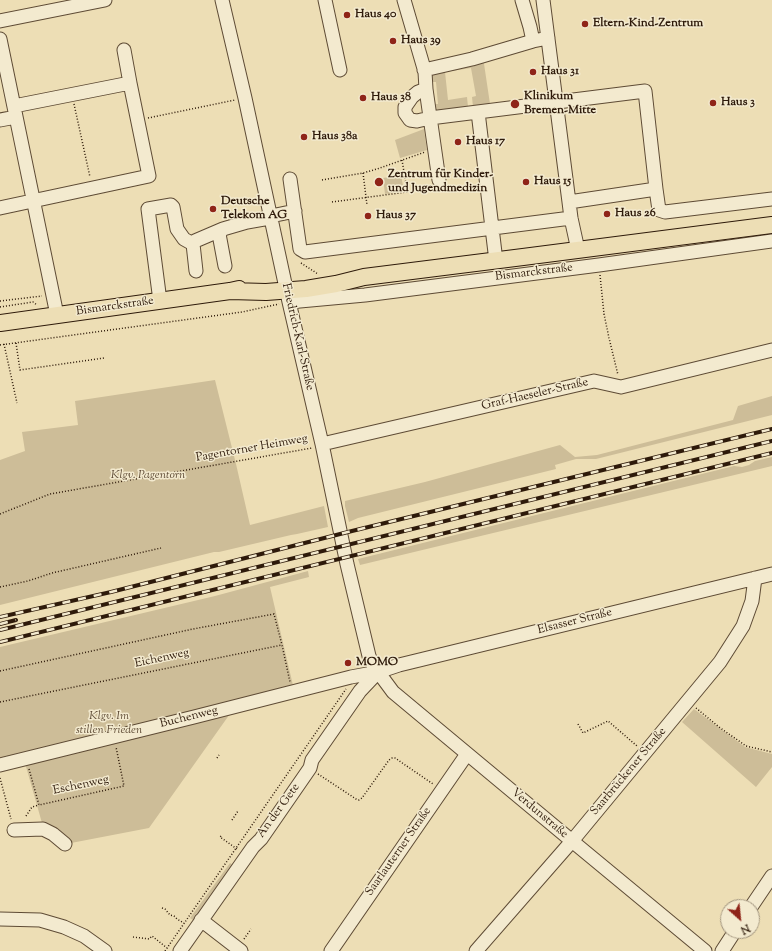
<!DOCTYPE html>
<meta charset="utf-8">
<style>
body{margin:0}
#map{position:relative;width:772px;height:951px;overflow:hidden;background:#eddeb5;font-family:"Sorts Mill Goudy",serif}
canvas{display:block}
.north{position:absolute;left:720px;top:899px;width:40px;height:40px;box-sizing:border-box;background:#f3eacf;border:1px solid #a49780;border-radius:50%;rotate:153deg;font-size:11px;font-weight:700;line-height:16px;text-align:center;color:#2e1a0a}
.north::after{content:'';display:block;margin:auto;width:14px;height:18px;background:#8f2418;clip-path:polygon(50% 0,100% 100%,50% 72%,0 100%)}
</style>
<div id="map">
<canvas width="772" height="951"></canvas>
<div class="north">N</div>
</div>
<script>
const c = document.querySelector('canvas').getContext('2d');
c.lineJoin = 'round';
function fillPath(path, color) {
  c.fillStyle = color;
  c.fill(path, 'evenodd');
}
function toPath(rows) {
  const path = new Path2D();
  for (const r of rows) {
    path.moveTo(r[0], r[1]);
    for (let i = 2; i < r.length; i += 2) path.lineTo(r[i], r[i + 1]);
  }
  return path;
}
function strokePath(path, color, width, dash) {
  c.strokeStyle = color;
  c.lineWidth = width;
  c.lineCap = dash ? 'butt' : 'round';
  c.setLineDash(dash || []);
  c.stroke(path);
}
function drawText(font, color, halo, rows, align = 'center') {
  c.font = font + ' "Sorts Mill Goudy",serif';
  c.lineWidth = 3;
  c.setLineDash([]);
  c.textBaseline = 'middle';
  c.strokeStyle = halo;
  c.fillStyle = color;
  for (const [text, x, y, turn = 0] of rows) {
    c.save();
    c.translate(x, y);
    c.rotate((+turn || 0) * Math.PI / 180);
    c.textAlign = isNaN(turn) ? turn : align;
    if (halo) c.strokeText(text, 0, 0);
    c.fillText(text, 0, 0);
    c.restore();
  }
}
fillPath(toPath([
 [483,57,490,104,473,107,472,97,476,96,471,68,445,72,448,100,467,97,468,107,438,110,436,109,435,104,438,104,436,82,430,82,431,75],
 [424,129,427,150,400,158,395,140],
 [401,175,404,191,385,194,383,178],
 [215,380,236,464,250,525,324,506,328,527,297,534,291,535,219,552,214,552,0,605,0,460,25,451,22,432,78,425,75,401],
 [772,396,772,415,596,459,576,459,555,465,556,469,358,518,349,522,345,506,345,501,425,482,560,445,575,457,597,455,733,420,738,406],
 [772,457,772,466,360,565,358,559,734,466,742,467,749,465,755,461],
 [308,571,309,577,270,587,295,694,232,711,149,828,71,843,42,823,25,763,0,769,0,647,215,596],
 [694,709,745,747,772,754,772,767,756,787,682,722],
 [230,863,236,867,197,923,190,918]
]), '#cdbd98');
const minor = toPath([
 [222,0,245,98,289,302,322,444,347,564,369,656,373,665,393,692,572,841,705,951],
 [325,0,340,70],
 [404,0,425,72,426,89,439,180],
 [522,0,530,27,533,41],
 [543,0,569,202],
 [0,21,105,0],
 [0,39,57,315],
 [124,50,130,83],
 [424,70,472,59,533,41,548,38],
 [426,89,418,92,412,97,405,107,405,113,410,120,417,121,430,118,645,91,656,189],
 [478,112,496,261],
 [0,120,16,117],
 [290,179,300,249,305,252,571,218],
 [0,208,149,176,130,83,14,106],
 [578,250,571,218,569,202,656,189,659,210,665,212,772,199],
 [225,266,219,234,223,229,247,222,264,219,271,216,295,211],
 [196,271,193,244,195,241,223,229],
 [160,301,148,209,171,205,173,207,177,229,184,239,193,244],
 [289,302,365,295,599,265,772,241],
 [322,444,594,381,621,387,772,350],
 [0,765,194,717,351,677,378,672,399,665,772,574],
 [14,830,43,829,53,834,65,844],
 [751,907,772,876],
 [0,919,40,920,64,927,84,936,105,951],
 [201,920,241,951],
 [180,951,253,847,261,839,310,768,312,760,360,691,378,672],
 [331,951,467,754],
 [476,951,572,841,720,662,743,626,752,601,755,578],
 [722,951,735,931]
]);
const major = toPath([
 [230,291,266,292,306,289,336,284,364,277,523,257,772,225],
 [0,323,230,291,239,289]
]);
strokePath(minor, '#5e4b35', 15);
strokePath(major, '#2e1a0a', 18);
strokePath(toPath([
 [74,104,90,177],
 [148,118,235,100],
 [402,160,406,184,408,184],
 [363,173,367,205],
 [322,180,363,173,377,169,425,152],
 [332,202,407,192,406,184],
 [301,263,318,274],
 [600,275,604,314,609,338,618,375],
 [0,301,42,296],
 [0,307,33,302,37,305],
 [16,343,20,370,104,358],
 [4,344,17,403],
 [0,345,242,312,279,304],
 [0,514,50,494,312,448],
 [0,587,28,581,52,573,161,548],
 [0,671,193,629,274,614,282,645],
 [0,702,282,645,290,682],
 [696,708,719,727,746,746,772,752],
 [578,724,583,733,608,721,637,746],
 [217,758,219,755],
 [29,769,39,805,124,786,116,747],
 [318,774,356,799,359,800,362,798,389,760,392,758,395,758,433,784],
 [0,778,11,819],
 [26,816,32,807,39,805],
 [232,820,238,811],
 [221,836,220,837,237,849],
 [162,908,165,909,170,915,174,916,177,919,184,923],
 [133,937,149,939,152,936,167,948],
 [244,939,251,929],
 [165,951,346,689]
]), '#2e1a0a', 1.5, [1, 2]);
strokePath(minor, '#f3eacf', 13);
strokePath(major, '#eddeb5', 16);
const rail = toPath([
 [0,617,111,592,352,531,772,429],
 [0,624,16,620],
 [0,630,772,441],
 [0,642,772,453]
]);
strokePath(rail, '#2e1a0a', 4);
strokePath(rail, '#f3eacf', 2.5, [8]);
for (const [x, y, r, color] of [
 [347,15,4,"#8f2418"],
 [585,24,4,"#8f2418"],
 [393,41,4,"#8f2418"],
 [533,72,4,"#8f2418"],
 [363,98,4,"#8f2418"],
 [713,103,4,"#8f2418"],
 [515,104,5,"#8f2418"],
 [304,137,4,"#8f2418"],
 [458,142,4,"#8f2418"],
 [379,182,5,"#8f2418"],
 [526,182,4,"#8f2418"],
 [213,209,4,"#8f2418"],
 [607,214,4,"#8f2418"],
 [368,216,4,"#8f2418"],
 [348,663,4,"#8f2418"]
]) {
  const dot = new Path2D();
  dot.arc(x, y, r, 0, 2 * Math.PI);
  c.fillStyle = color;
  c.fill(dot);
  strokePath(dot, '#f3eacf', 1.5);
}
drawText('bold 12px', '#2e1a0a', '#f3eacf', [
 ["Haus 40",355,15],
 ["Eltern-Kind-Zentrum",593,24],
 ["Haus 39",401,41],
 ["Haus 31",541,72],
 ["Klinikum",524,97],
 ["Bremen-Mitte",524,111],
 ["Haus 38",371,98],
 ["Haus 3",721,103],
 ["Haus 38a",312,137],
 ["Haus 17",466,142],
 ["Zentrum für Kinder-",388,175],
 ["und Jugendmedizin",388,189],
 ["Haus 15",534,182],
 ["Deutsche",221,202],
 ["Telekom AG",221,216],
 ["Haus 26",615,214],
 ["Haus 37",376,216],
 ["MOMO",356,663]
], 'left');
drawText('12px', '#2e1a0a', '#f3eacf', [
 ["Bismarckstraße",534,273,-7],
 ["Bismarckstraße",115,307,-8],
 ["Friedrich-Karl-Straße",297,337,77],
 ["Graf-Haeseler-Straße",535,395,-13],
 ["Pagentorner Heimweg",252,449,-10],
 ["Elsasser Straße",575,622,-14],
 ["Eichenweg",162,659,-12],
 ["Buchenweg",189,718,-14],
 ["Saarbrückener Straße",629,772,-50],
 ["Eschenweg",81,786,-12],
 ["An der Gete",279,811,-54],
 ["Verdunstraße",539,814,40],
 ["Saarlauterner Straße",399,852,-55]
]);
drawText('italic 12px', '#5e4b35', '#f3eacf', [
 ["Klgv. Pagentorn",148,476],
 ["Klgv. Im",109,717],
 ["stillen Frieden",109,731]
]);
</script>
